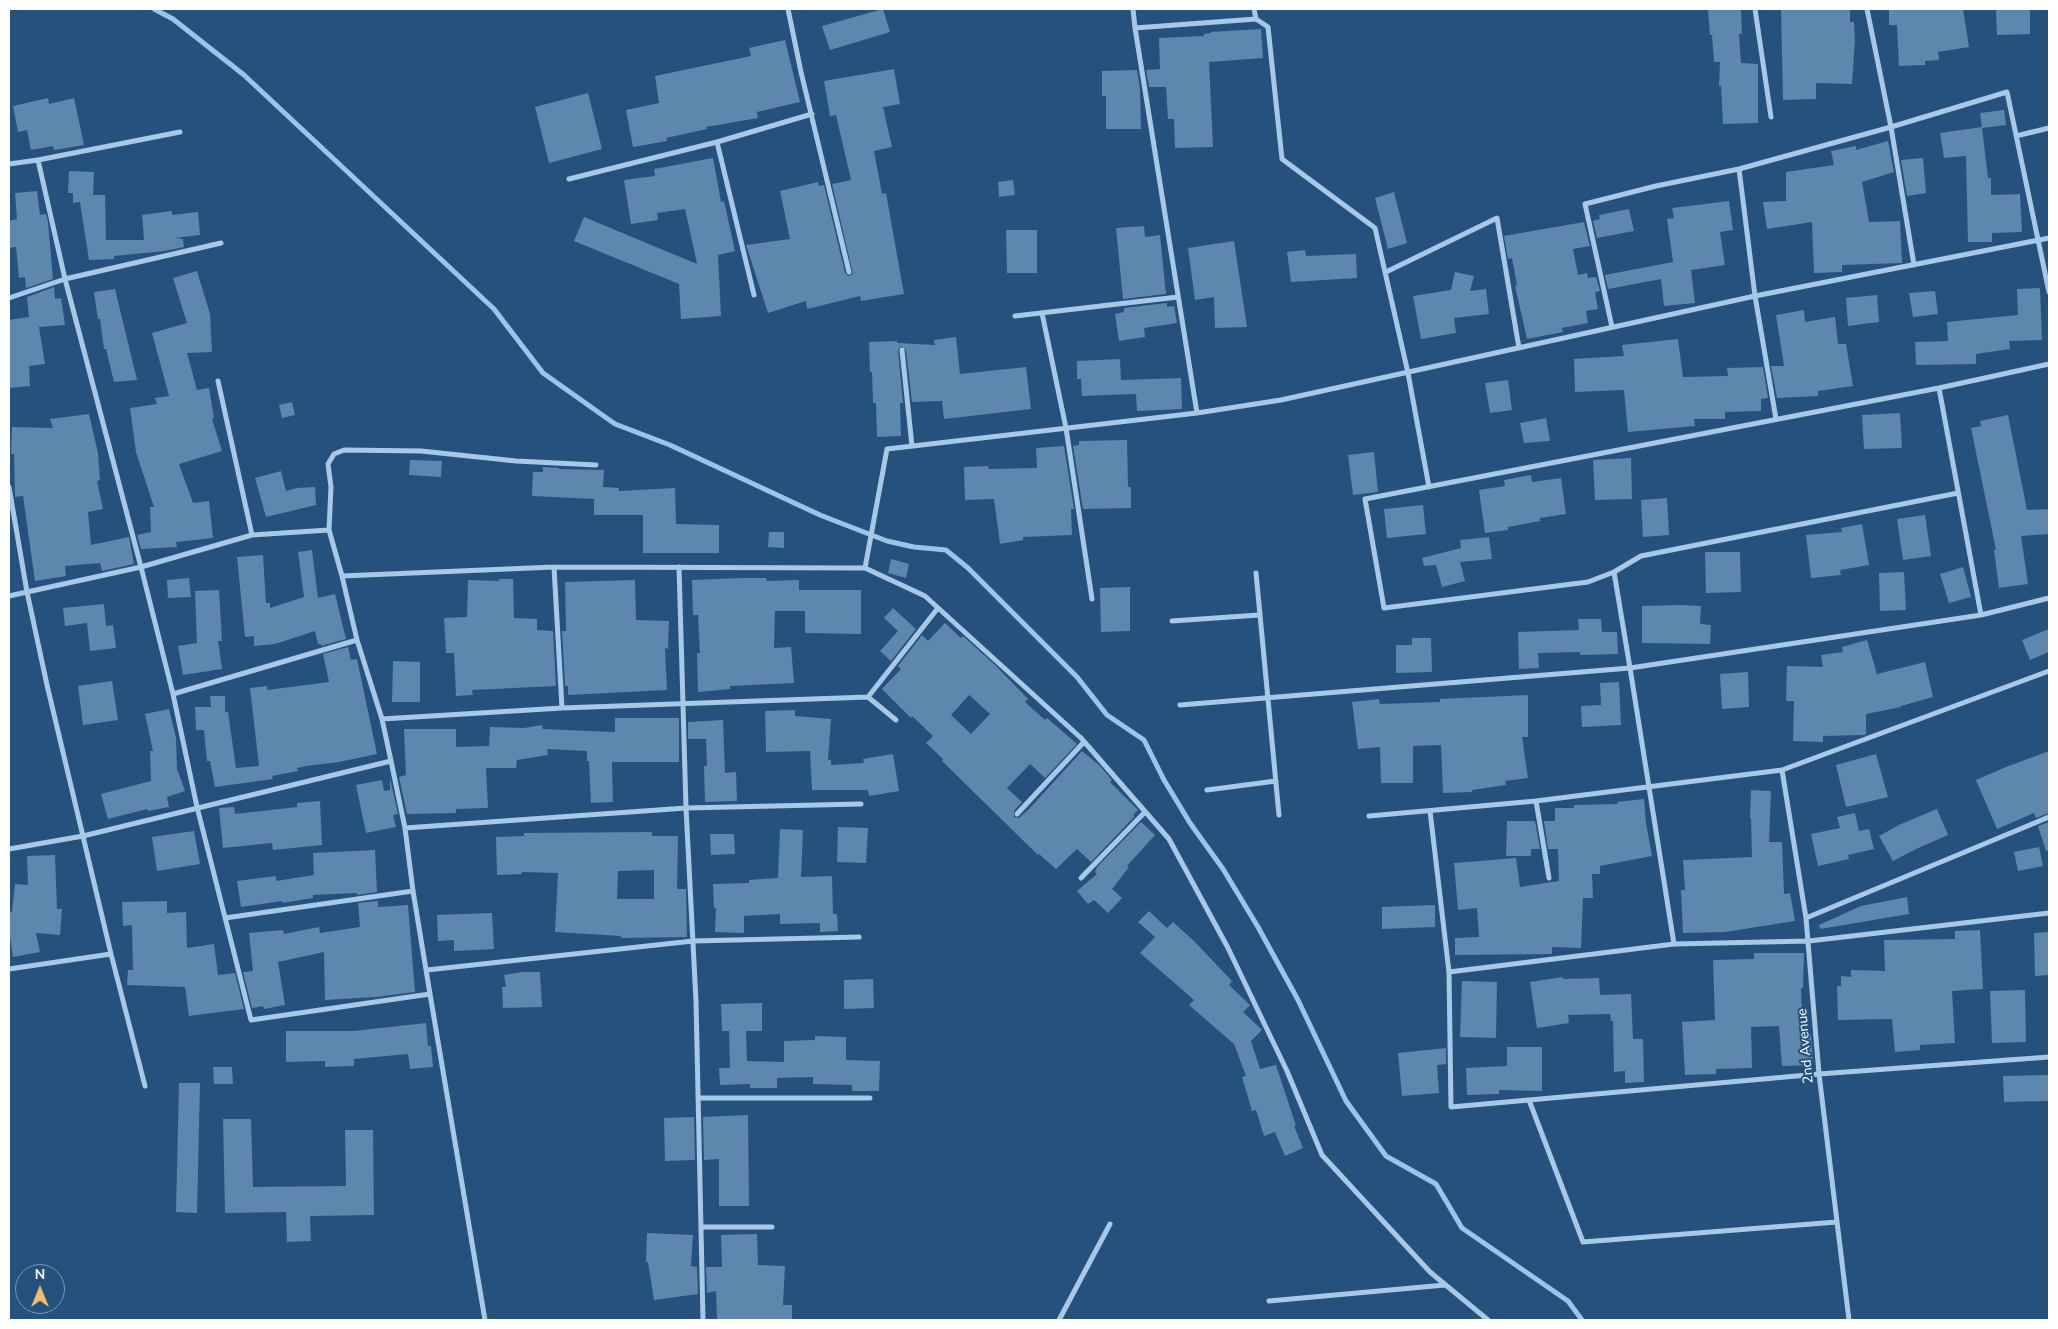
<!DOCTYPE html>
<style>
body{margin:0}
#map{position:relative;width:2058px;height:1329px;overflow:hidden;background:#24527c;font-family:"Nunito Sans",sans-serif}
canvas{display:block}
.frame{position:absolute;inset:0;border:10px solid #fff;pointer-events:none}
.north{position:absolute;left:15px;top:1264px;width:50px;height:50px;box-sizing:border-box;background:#24527c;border:1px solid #7c97b0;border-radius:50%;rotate:0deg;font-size:14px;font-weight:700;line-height:20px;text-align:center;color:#fff}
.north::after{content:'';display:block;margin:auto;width:18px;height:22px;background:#efbe6c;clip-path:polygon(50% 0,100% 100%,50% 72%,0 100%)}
</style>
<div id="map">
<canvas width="2058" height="1329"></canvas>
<div class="frame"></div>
<div class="north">N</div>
</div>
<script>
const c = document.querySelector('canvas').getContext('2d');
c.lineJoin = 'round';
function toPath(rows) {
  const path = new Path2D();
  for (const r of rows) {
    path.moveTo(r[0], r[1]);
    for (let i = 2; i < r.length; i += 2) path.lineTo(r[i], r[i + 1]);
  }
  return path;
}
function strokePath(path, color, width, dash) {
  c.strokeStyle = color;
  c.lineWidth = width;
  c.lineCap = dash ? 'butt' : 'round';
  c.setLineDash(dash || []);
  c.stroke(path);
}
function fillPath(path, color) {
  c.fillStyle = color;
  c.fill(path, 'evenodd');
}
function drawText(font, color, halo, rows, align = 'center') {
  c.font = font + ' "Nunito Sans",sans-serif';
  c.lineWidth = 4;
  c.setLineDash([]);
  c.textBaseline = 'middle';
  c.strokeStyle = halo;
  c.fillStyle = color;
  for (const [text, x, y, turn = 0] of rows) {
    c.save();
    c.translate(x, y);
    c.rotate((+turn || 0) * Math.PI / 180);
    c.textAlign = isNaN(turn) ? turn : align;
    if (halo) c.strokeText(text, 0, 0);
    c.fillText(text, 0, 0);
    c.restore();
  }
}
strokePath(toPath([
 [154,9,173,19,244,75,494,309,543,373,615,424,670,445,820,515,887,541,914,547,946,550,968,568,1077,677,1107,715,1144,740,1164,780,1190,823,1223,869,1258,927,1298,1000,1346,1101,1386,1156,1436,1184,1462,1228,1568,1301,1582,1320]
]), '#9cc4e6', 5);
fillPath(toPath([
 [883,9,890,32,830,50,822,26],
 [1708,9,1741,9,1742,34,1739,34,1741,63,1758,64,1758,123,1723,124,1721,86,1719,86,1720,62,1714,62,1712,35,1710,35],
 [1781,9,1850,9,1850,22,1854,22,1855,41,1852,84,1816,83,1816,99,1783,100],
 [1889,9,1963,9,1969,47,1938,52,1939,60,1925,61,1925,65,1899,66,1897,25,1889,25],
 [1996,9,2030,9,2030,34,1997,35],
 [1261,29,1263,58,1209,62,1213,147,1175,148,1174,119,1168,119,1166,87,1149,87,1146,70,1160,69,1159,38,1204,36,1204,34,1211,33,1211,32],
 [785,40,800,102,757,112,758,118,706,127,707,129,666,138,667,141,633,147,626,110,659,103,655,76,751,56,749,48],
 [894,69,900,104,883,107,892,147,874,151,882,194,886,193,904,294,861,301,860,296,807,309,806,301,768,313,746,245,790,239,780,191,818,182,819,186,824,185,845,273,848,276,853,274,832,184,851,180,836,115,830,116,824,81],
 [1137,70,1140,89,1141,129,1106,129,1106,96,1102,96,1102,71],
 [588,93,602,149,549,163,535,107],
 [48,98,49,104,74,98,84,145,54,150,53,146,31,150,27,130,18,132,13,106],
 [2004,110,2006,125,1982,128,1988,178,1991,178,1991,195,2020,194,2022,232,1992,233,1992,242,1968,242,1966,156,1944,158,1940,133,1982,127,1980,113],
 [1888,141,1894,172,1862,182,1869,222,1900,221,1902,263,1842,265,1842,272,1814,273,1812,222,1767,229,1763,202,1786,201,1786,172,1834,165,1831,151,1856,146,1856,150],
 [713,158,721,202,724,201,735,251,718,255,721,316,681,319,679,284,574,241,584,217,697,264,685,209,657,213,658,220,631,224,624,180,655,176,654,169],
 [1923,158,1926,193,1907,196,1901,160],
 [69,171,94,172,93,195,105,195,106,240,144,240,142,215,172,211,172,215,198,212,200,235,175,238,183,239,184,247,165,251,114,256,114,259,89,260,80,202,73,203,73,193,68,193],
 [1013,180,1015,195,999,197,998,182],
 [37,191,40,215,46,214,48,222,53,279,26,288,25,277,19,278,16,247,9,248,9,221,17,219,15,193],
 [1394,192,1407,243,1388,249,1375,198],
 [1729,201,1733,230,1720,232,1725,265,1691,270,1695,303,1664,306,1661,279,1608,289,1605,275,1673,262,1667,219,1674,218,1672,208],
 [1629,209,1634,231,1597,238,1593,221,1600,219,1599,215],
 [1584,222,1590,246,1573,249,1578,275,1587,273,1588,278,1596,277,1600,291,1595,292,1598,309,1586,311,1588,323,1562,328,1563,332,1527,339,1515,286,1517,285,1512,258,1508,259,1504,236],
 [1144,226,1145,237,1160,235,1166,294,1123,299,1116,228],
 [1006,230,1037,230,1037,273,1007,273],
 [1234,241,1247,327,1215,328,1214,297,1195,300,1188,248],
 [1305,250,1306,256,1356,254,1357,278,1291,282,1287,252],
 [197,271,210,314,212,352,187,353,197,390,209,388,214,418,212,419,222,451,179,464,193,503,209,501,213,538,176,542,177,547,141,549,137,535,151,532,150,507,154,507,136,452,130,408,157,404,155,398,169,396,152,333,187,323,173,278],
 [1455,272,1474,276,1470,291,1486,289,1489,314,1454,318,1456,333,1421,339,1413,296,1451,290],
 [54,287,55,299,61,298,65,325,39,327,45,364,29,366,30,386,9,388,9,320,29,317,27,297],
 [2040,288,2042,340,2009,341,2010,349,1976,354,1976,364,1916,365,1915,342,1948,341,1947,322,2018,315,2017,289],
 [115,289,137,380,114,382,106,349,104,349,100,319,98,319,94,292],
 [1935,291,1938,314,1913,317,1909,293],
 [1877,295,1879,322,1848,326,1846,298],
 [1167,303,1167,307,1174,306,1177,323,1144,328,1145,337,1119,341,1115,314,1124,312,1124,308],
 [1804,310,1805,322,1835,317,1838,344,1846,344,1853,386,1818,391,1818,396,1777,398,1771,366,1784,366,1776,315],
 [956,337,960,374,1026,367,1031,409,944,419,942,401,912,402,906,350,901,346,898,350,903,403,900,403,901,436,877,437,876,403,873,403,872,372,870,372,869,342,897,341,897,343,935,345,934,340],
 [1678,339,1683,377,1728,376,1727,368,1763,367,1768,398,1761,399,1761,411,1725,412,1725,419,1694,419,1695,426,1628,432,1624,390,1575,392,1574,359,1624,356,1622,345],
 [1120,359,1121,380,1181,378,1182,409,1137,411,1136,394,1082,396,1081,379,1077,379,1077,361],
 [1508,380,1512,410,1490,413,1485,383],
 [292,402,295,415,282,418,279,405],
 [1900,413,1902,448,1864,449,1862,415],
 [89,414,98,453,100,480,97,481,103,509,88,512,91,545,129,537,134,564,102,571,100,563,65,566,66,576,35,581,23,496,15,497,14,454,11,454,12,427,53,428,50,419],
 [2008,415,2027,510,2049,509,2049,534,2021,536,2028,584,1999,588,1994,550,1996,550,1971,428,1981,426,1980,421],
 [1546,418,1550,441,1524,443,1520,423],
 [1127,440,1128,487,1131,487,1131,508,1083,509,1073,446,1079,445,1079,441],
 [1064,446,1074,509,1071,509,1072,535,1023,537,1023,540,1000,544,994,499,965,500,964,467,988,466,989,469,1037,468,1036,448],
 [1374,452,1378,492,1353,495,1348,455],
 [1631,458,1632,499,1595,500,1593,460],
 [410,460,442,461,441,477,409,475],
 [543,467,559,468,559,469,604,470,603,487,619,488,619,491,675,488,676,524,719,525,719,553,643,553,643,515,594,515,594,499,532,496,533,472,543,472],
 [281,471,286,491,297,488,315,487,316,505,266,517,255,478],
 [1531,475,1532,482,1561,478,1566,514,1540,518,1540,521,1508,527,1508,530,1485,533,1479,490,1505,486,1504,480],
 [1667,498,1669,535,1643,537,1641,500],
 [1423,505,1426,534,1387,538,1384,509],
 [1925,515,1931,556,1903,560,1897,519],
 [1862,524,1869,565,1840,570,1841,575,1811,578,1806,535,1842,532,1841,528],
 [769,532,784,532,784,548,768,547],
 [1489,537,1492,559,1460,562,1465,581,1442,587,1436,565,1424,566,1422,558,1461,548,1460,540],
 [312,550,318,598,335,594,346,639,321,646,321,644,318,644,315,631,275,644,254,646,254,636,245,637,237,557,263,555,266,603,270,603,270,608,304,597,298,552],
 [1705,552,1740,552,1741,592,1706,593],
 [891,559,909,564,906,578,888,573],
 [1963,567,1971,597,1949,603,1940,574],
 [1904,572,1906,610,1880,611,1879,573],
 [189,578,191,597,168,598,167,580],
 [743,578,766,578,767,581,799,580,799,590,861,590,861,634,805,633,805,611,775,611,774,648,791,647,794,683,730,686,730,689,698,692,697,653,700,653,698,615,693,615,692,580],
 [499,579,513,579,514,618,537,619,537,630,553,631,556,686,472,690,473,695,456,696,454,653,446,653,444,618,467,617,468,580,499,581],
 [635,580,636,620,669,621,668,649,665,648,667,690,568,695,568,686,565,686,562,631,566,631,565,582],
 [1130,587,1130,631,1101,632,1100,588],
 [219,590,222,641,218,641,222,669,183,675,178,646,197,643,195,591],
 [104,604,106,626,113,625,116,648,90,651,87,623,65,626,63,608],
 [1680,605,1701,606,1700,624,1711,625,1710,644,1642,643,1642,606],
 [893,608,916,629,891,661,880,651,898,631,884,618],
 [1578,619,1601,619,1602,632,1617,632,1618,654,1580,655,1580,652,1538,653,1539,668,1519,669,1518,632,1579,630],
 [945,623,961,638,963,636,995,665,1028,699,1025,702,1045,720,1047,718,1077,744,1045,778,1030,764,1007,788,1022,802,1014,811,1014,817,1019,818,1029,809,1082,751,1099,765,1112,780,1110,782,1138,810,1133,815,1135,816,1091,862,1077,849,1056,869,1039,854,1038,855,942,761,943,759,926,743,933,736,912,716,911,718,882,689,901,669,898,666,922,635,928,641],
 [969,695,990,714,971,734,951,715],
 [2049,629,2049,652,2030,660,2022,640],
 [1412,638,1431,638,1432,672,1396,673,1396,645,1412,645],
 [1867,640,1877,674,1925,662,1933,697,1901,706,1901,707,1866,714,1866,734,1864,735,1823,736,1823,742,1793,741,1794,701,1786,701,1787,666,1823,667,1821,655,1843,652,1842,647],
 [348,647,351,660,357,659,377,754,339,762,306,766,297,768,298,771,272,776,273,779,215,787,210,761,207,761,204,730,196,730,195,707,211,707,210,696,225,696,225,712,228,712,236,768,259,766,250,688,267,686,267,690,329,682,323,654],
 [393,661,420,662,420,702,392,702],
 [1748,672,1749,707,1722,709,1720,674],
 [112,681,118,720,83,725,78,686],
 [1619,682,1621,725,1582,727,1581,706,1601,705,1600,683],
 [1528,695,1528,737,1522,737,1528,778,1505,781,1506,785,1472,790,1472,792,1443,793,1441,745,1413,746,1413,783,1381,783,1380,747,1358,749,1352,702,1379,699,1380,704,1440,702,1440,699],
 [169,709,176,738,177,769,185,791,167,797,169,807,148,811,147,809,108,819,101,794,151,781,150,751,153,751,145,714],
 [795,710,795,716,831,719,828,760,831,760,831,765,864,763,863,759,893,754,899,791,869,796,868,790,812,790,810,751,766,752,765,711],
 [615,718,679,718,679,762,612,762,613,802,591,803,589,761,587,761,587,751,547,749,548,755,517,760,516,768,486,768,488,808,456,809,456,813,407,814,399,777,406,775,404,729,456,729,456,747,489,746,490,727,524,728,542,725,543,729,615,732],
 [723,720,725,773,736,772,737,801,705,802,704,766,707,766,706,739,688,739,688,722],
 [2049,751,2049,813,2036,818,2034,813,1997,829,1976,780,2006,767],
 [1876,754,1888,797,1846,807,1836,765],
 [390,778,398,814,393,815,396,827,366,833,356,785,382,780,384,791,390,790],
 [1751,790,1771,791,1769,842,1782,842,1784,894,1790,893,1795,921,1725,932,1683,933,1681,890,1685,890,1683,860,1752,857,1751,818,1750,818],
 [1644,799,1646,823,1652,856,1600,866,1600,874,1592,874,1593,898,1583,898,1581,948,1552,947,1552,954,1455,955,1455,938,1479,937,1477,908,1458,910,1454,863,1516,858,1520,887,1559,881,1558,849,1548,849,1544,821,1555,821,1555,808,1574,808,1574,805,1618,804,1617,802],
 [320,801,322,845,273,850,272,843,223,848,219,808,234,807,235,814,297,807,297,803],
 [1937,809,1948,835,1916,849,1893,861,1879,836,1901,824],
 [1855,813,1859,831,1869,829,1874,849,1848,855,1849,859,1818,866,1811,834,1840,828,1837,817],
 [1507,821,1535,821,1540,849,1531,849,1531,856,1506,856],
 [1141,822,1155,835,1127,866,1129,867,1112,889,1122,898,1108,913,1094,900,1088,904,1077,891,1097,874,1095,872,1097,867],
 [2049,822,2049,850,2046,851,2038,826],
 [838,827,868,828,866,863,837,862],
 [780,829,803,830,801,877,832,876,833,914,837,914,838,931,820,932,820,923,780,924,780,914,744,916,744,933,715,932,716,908,714,908,713,884,749,883,749,880,778,878],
 [194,831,200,864,157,871,152,837],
 [652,832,652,836,678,836,677,889,686,889,687,937,621,938,621,936,555,932,558,873,522,872,522,874,497,875,496,837,524,836,524,833],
 [654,870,654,899,617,899,618,871],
 [710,834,734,834,735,854,711,855],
 [2039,847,2043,866,2018,871,2014,852],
 [375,850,377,892,357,895,357,893,313,895,313,898,282,903,282,901,241,907,237,881,276,876,276,881,314,875,313,853],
 [55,855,57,909,62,909,60,935,36,933,40,952,13,957,9,930,9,913,12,912,15,884,28,885,27,856],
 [1907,897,1909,914,1820,929,1819,925,1861,906],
 [167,901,167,913,186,912,187,948,214,944,218,975,235,973,244,1009,189,1016,185,987,127,985,128,970,133,970,132,925,123,926,122,902],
 [378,901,378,907,408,905,415,992,376,997,325,1000,324,952,278,962,285,1005,264,1009,263,1006,252,1008,243,972,253,971,249,933,283,930,284,934,319,927,320,933,360,927,358,903],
 [1435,905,1435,927,1382,929,1382,907],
 [1149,911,1167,928,1173,922,1194,941,1232,981,1229,985,1250,1005,1243,1012,1262,1030,1251,1041,1260,1069,1276,1065,1296,1126,1294,1126,1303,1148,1285,1156,1275,1132,1264,1136,1256,1110,1252,1111,1242,1077,1246,1076,1234,1044,1189,1005,1194,1000,1140,953,1155,937,1138,922],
 [492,913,494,949,454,951,454,940,438,941,437,915],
 [1980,930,1983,989,1952,991,1955,1043,1920,1045,1920,1050,1895,1052,1892,1019,1838,1020,1837,986,1841,986,1841,976,1851,977,1851,970,1885,971,1884,940,1955,939,1955,931],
 [2049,932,2049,975,2035,976,2034,933],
 [1754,953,1804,953,1803,988,1801,988,1803,1035,1811,1034,1813,1065,1782,1066,1779,1026,1751,1027,1752,1068,1716,1069,1716,1074,1685,1075,1682,1022,1715,1020,1713,960,1754,959],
 [522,972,540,972,542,1007,503,1008,502,987,506,987,504,975],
 [1563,977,1563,979,1599,978,1600,995,1631,994,1633,1039,1643,1039,1644,1082,1625,1083,1625,1071,1614,1072,1613,1021,1611,1021,1610,1014,1568,1015,1569,1023,1537,1028,1530,982],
 [873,979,874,1008,844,1009,844,980],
 [1462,981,1497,982,1496,1038,1460,1037],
 [2025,990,2026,1042,1992,1043,1990,991],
 [762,1003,762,1031,746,1031,747,1061,784,1062,784,1041,815,1040,815,1036,846,1037,846,1060,880,1061,879,1091,852,1091,852,1085,813,1084,813,1077,777,1078,777,1088,750,1088,750,1084,720,1085,719,1068,730,1068,729,1031,722,1031,721,1004],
 [426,1023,428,1046,431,1046,433,1067,410,1069,408,1054,354,1059,354,1066,325,1067,325,1061,286,1062,286,1031,353,1031],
 [1507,1047,1542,1047,1542,1091,1499,1090,1499,1094,1467,1095,1466,1068,1507,1066],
 [1446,1048,1446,1064,1437,1065,1439,1093,1402,1096,1398,1053],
 [213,1067,232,1067,233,1084,214,1084],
 [2049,1075,2049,1101,2004,1102,2003,1076],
 [179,1083,200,1083,197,1213,176,1212],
 [748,1115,749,1206,719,1206,719,1159,704,1160,703,1117],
 [694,1117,695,1160,665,1161,664,1118],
 [223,1119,251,1119,253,1187,346,1186,345,1130,373,1130,374,1215,310,1216,311,1241,287,1242,286,1212,225,1213],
 [647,1233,693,1235,691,1266,697,1267,698,1294,654,1300,648,1262,646,1262],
 [757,1234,758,1265,785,1266,783,1305,792,1305,792,1320,717,1320,716,1291,707,1293,706,1267,722,1267,721,1235]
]), '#5d87ad');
strokePath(toPath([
 [788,9,801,72,849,272],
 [1133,9,1135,28,1197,413],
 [1755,9,1771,117],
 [1867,9,1891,127,1914,265],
 [1256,19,1268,27,1282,159,1375,228,1408,373,1429,487],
 [1135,28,1256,19,1254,9],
 [2016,136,2049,128],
 [717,142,754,295],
 [38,160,180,132],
 [9,164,38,160,65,279,141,567,27,592,47,685,111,954,9,969],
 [1739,169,1755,296,1776,419],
 [569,179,717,142,812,114],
 [1386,272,1497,218,1519,348],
 [9,298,65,279,221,243],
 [1042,313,1066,428,1092,599],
 [1015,316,1178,297],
 [1612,327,1585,204,1656,186,1739,169,1891,127,2007,92,2049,292],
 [902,350,912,446],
 [218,381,252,535],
 [1939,388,1981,615,2049,598],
 [9,487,27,592,9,596],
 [1958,493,1641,556,1614,572,1588,582,1384,608,1365,499,1939,388,2049,364],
 [329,530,331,487,328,464,334,454,344,450,421,451,516,461,596,465],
 [554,567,562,708],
 [679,567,686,808,696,1001,703,1320],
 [865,568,887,449,1197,413,1281,400,1755,296,2049,238],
 [1256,573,1279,815],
 [342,576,329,530,252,535,141,567,173,694,197,807,251,1020,430,994,413,891,405,828,391,761],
 [1172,621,1259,615],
 [173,694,357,640],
 [1180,705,1630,668,1614,572],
 [382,719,562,708,868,697],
 [896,720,868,697,938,608],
 [1782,770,1806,918,1819,1074,1849,1320],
 [1207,790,1276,781],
 [1536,801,1549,878],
 [1430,811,1449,972,1451,1107,1819,1074,2049,1057],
 [1017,814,1084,742],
 [1369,816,1536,801,1782,770,2049,671],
 [405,828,686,808,861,804],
 [9,849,83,836,391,761,382,719,357,640,342,576,554,567,865,568,925,596,1081,738,1169,839,1228,948,1287,1071,1322,1155,1430,1272,1488,1320],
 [1081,878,1145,812],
 [225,918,413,891],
 [1806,918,2049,817],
 [1674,944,1630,668,1981,615],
 [111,954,145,1086],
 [427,970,693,941,859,937],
 [1449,972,1674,944,1809,941,2049,913],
 [430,994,485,1320],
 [698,1098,870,1098],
 [1529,1100,1583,1242,1837,1222],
 [701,1227,772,1227],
 [1269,1301,1445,1285],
 [1059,1320,1110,1224]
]), '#a8c9e5', 5);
drawText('14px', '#fff', '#24527c', [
 ["2nd Avenue",1806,1046,-95]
]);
</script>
